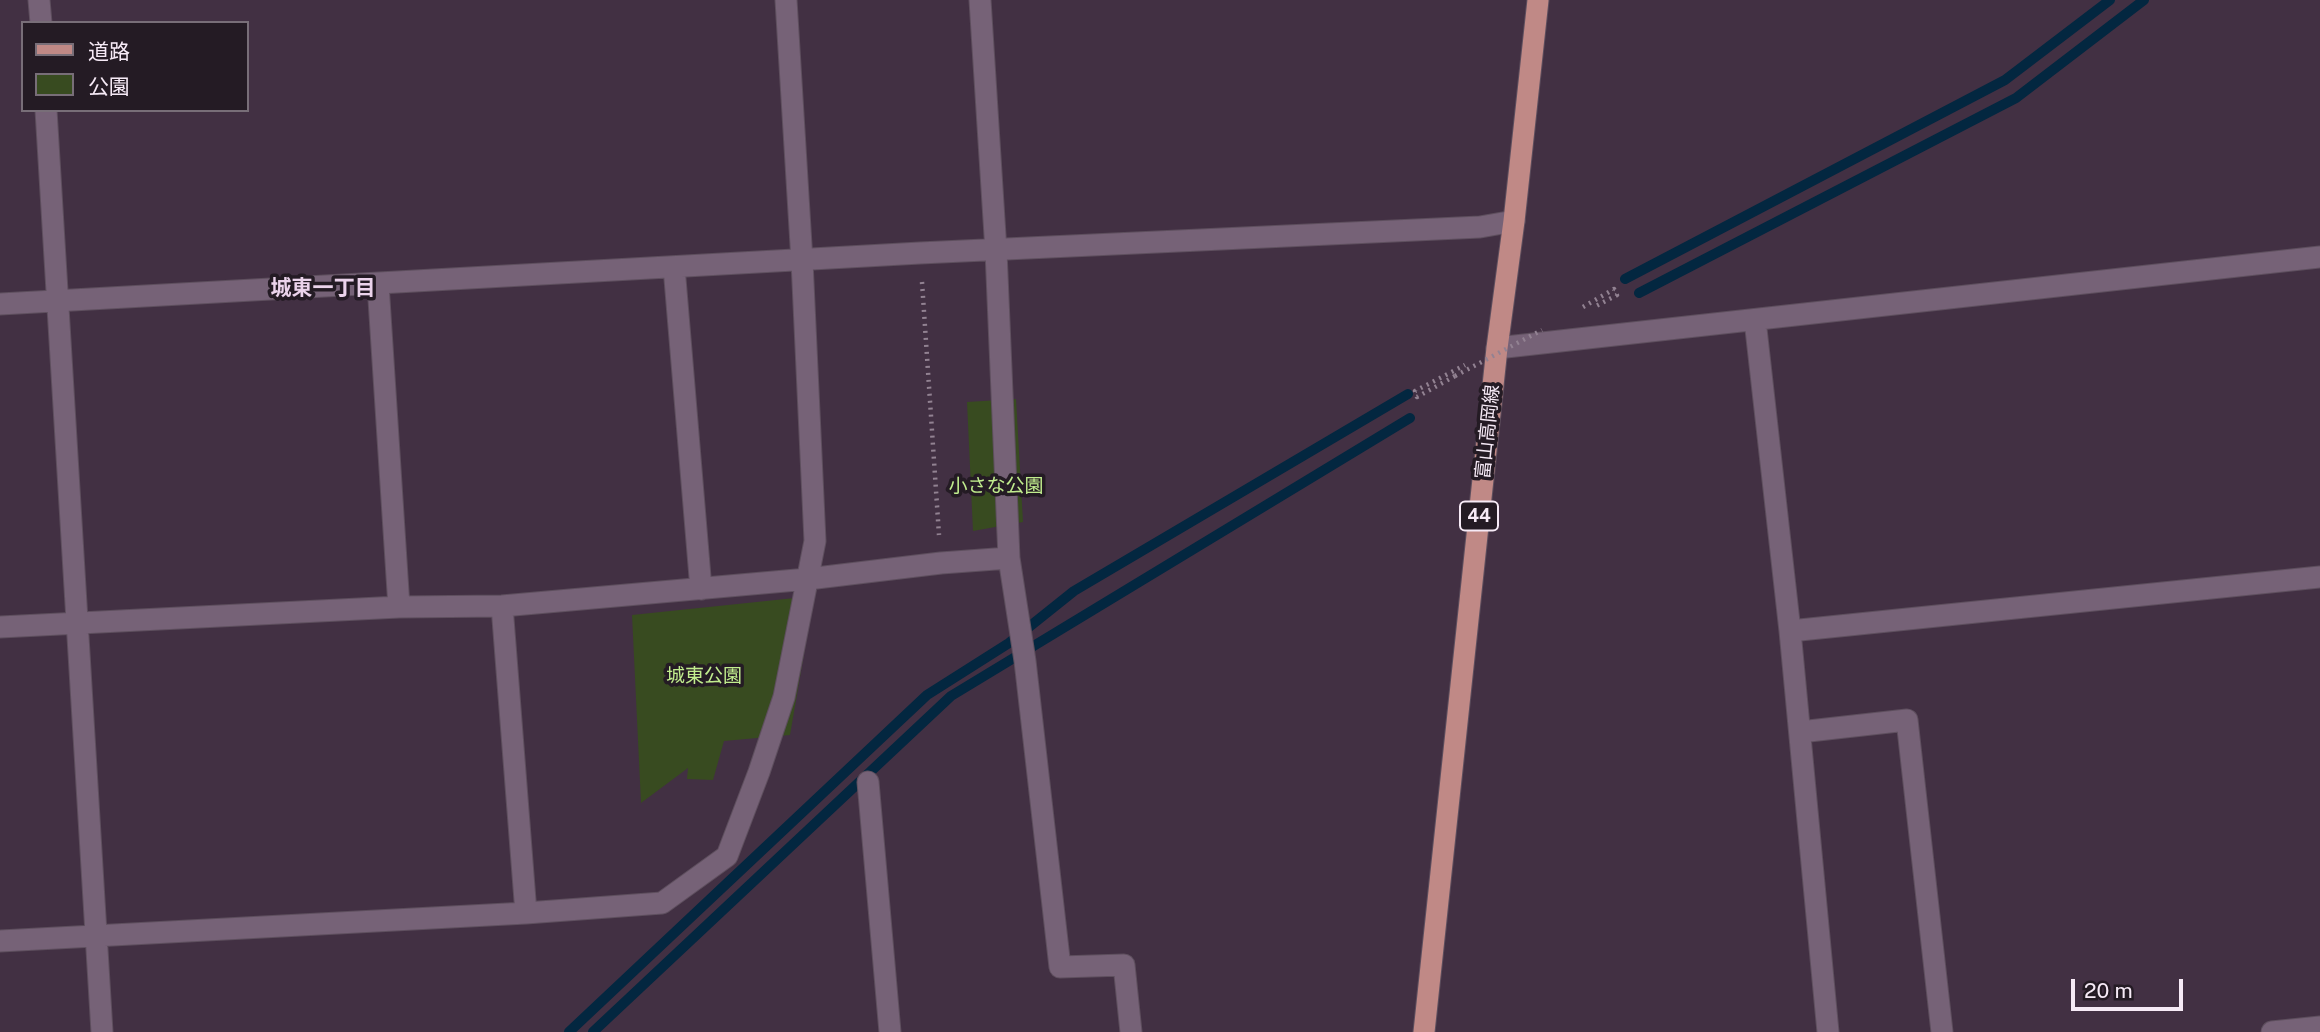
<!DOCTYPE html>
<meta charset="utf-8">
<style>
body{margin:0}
#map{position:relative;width:2320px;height:1032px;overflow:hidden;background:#423043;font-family:"Public Sans","Noto Sans JP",sans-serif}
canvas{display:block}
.legend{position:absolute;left:21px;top:21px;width:228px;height:91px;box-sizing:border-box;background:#241b24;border:2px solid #786e78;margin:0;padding:9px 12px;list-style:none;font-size:21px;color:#f6eaf6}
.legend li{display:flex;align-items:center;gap:14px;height:35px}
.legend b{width:35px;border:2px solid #786e78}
.scale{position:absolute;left:2071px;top:979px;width:112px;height:32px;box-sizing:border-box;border:4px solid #f6eaf6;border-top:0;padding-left:9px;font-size:21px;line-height:24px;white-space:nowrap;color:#f6eaf6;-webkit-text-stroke:5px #241b24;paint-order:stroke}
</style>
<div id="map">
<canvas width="2320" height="1032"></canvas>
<ul class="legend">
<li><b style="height:9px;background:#c08986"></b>道路</li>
<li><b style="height:19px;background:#384b20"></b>公園</li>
</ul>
<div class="scale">20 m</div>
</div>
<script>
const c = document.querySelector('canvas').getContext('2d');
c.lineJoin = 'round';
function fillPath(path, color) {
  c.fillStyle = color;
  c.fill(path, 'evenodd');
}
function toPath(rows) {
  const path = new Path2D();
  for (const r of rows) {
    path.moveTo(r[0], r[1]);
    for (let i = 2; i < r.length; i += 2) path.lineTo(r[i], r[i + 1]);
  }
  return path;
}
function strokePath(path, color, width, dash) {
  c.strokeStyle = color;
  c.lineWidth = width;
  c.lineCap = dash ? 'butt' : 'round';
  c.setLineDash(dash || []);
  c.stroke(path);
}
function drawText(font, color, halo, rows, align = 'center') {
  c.font = font + ' "Public Sans","Noto Sans JP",sans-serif';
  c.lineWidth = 7;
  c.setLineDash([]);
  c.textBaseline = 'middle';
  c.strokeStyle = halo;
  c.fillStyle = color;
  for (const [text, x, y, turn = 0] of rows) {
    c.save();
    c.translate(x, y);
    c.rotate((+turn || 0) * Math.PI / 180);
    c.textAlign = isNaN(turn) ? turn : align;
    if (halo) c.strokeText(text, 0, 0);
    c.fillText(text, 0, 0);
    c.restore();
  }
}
fillPath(toPath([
 [1016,399,1023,522,973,531,967,402],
 [814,596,790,735,724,741,713,780,687,779,688,768,641,803,632,615]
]), '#384b20');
strokePath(toPath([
 [1625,279,2005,80,2110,0],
 [1639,293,2016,98,2144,0],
 [569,1032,927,695,1009,643,1074,591,1408,394],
 [593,1032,951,696,1410,418]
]), '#032740', 10);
const street = toPath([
 [39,0,41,23],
 [980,0,996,251,1009,558,1025,661,1060,967,1124,965,1131,1032],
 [46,110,102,1032],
 [674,267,701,589],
 [378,284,399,607],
 [0,304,920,253,1480,227,1514,221],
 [1755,320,1790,631,1828,1032],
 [1497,348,2320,257],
 [502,606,526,913],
 [0,627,399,607,502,606,808,579,941,563,1009,558],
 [1790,631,2320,577],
 [1800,732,1907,720,1942,1032],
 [868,782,890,1032],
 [0,941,526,913,662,903,727,856,759,772,784,697,815,541,802,261,786,0],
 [2272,1032,2320,1027]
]);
const primary = toPath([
 [1424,1032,1497,348,1514,221,1538,0]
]);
strokePath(street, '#5e4f5e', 23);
strokePath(primary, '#5e4f5e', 23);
strokePath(toPath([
 [922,282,939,535],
 [1583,307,1614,289,1617,295,1596,306],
 [1455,376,1417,397,1415,391,1465,365]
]), '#928292', 4.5, [2, 5]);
strokePath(street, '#766277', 21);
strokePath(primary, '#c08986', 21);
strokePath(toPath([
 [1455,376,1542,330]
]), '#928292', 4.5, [2, 5]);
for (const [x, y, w] of [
 [1479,516,38]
]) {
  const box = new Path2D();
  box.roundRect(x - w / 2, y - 14.5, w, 29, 5);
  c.fillStyle = '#241b24';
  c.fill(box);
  strokePath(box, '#f6eaf6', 2);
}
drawText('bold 18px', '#f6eaf6', null, [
 ["44",1479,516]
]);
drawText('19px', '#f6eaf6', '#241b24', [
 ["富山高岡線",1488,432,-84]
]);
drawText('19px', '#c1ed8e', '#241b24', [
 ["小さな公園",996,486],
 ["城東公園",704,676]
]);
drawText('bold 21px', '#ebd3eb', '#241b24', [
 ["城東一丁目",323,289]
]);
</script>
